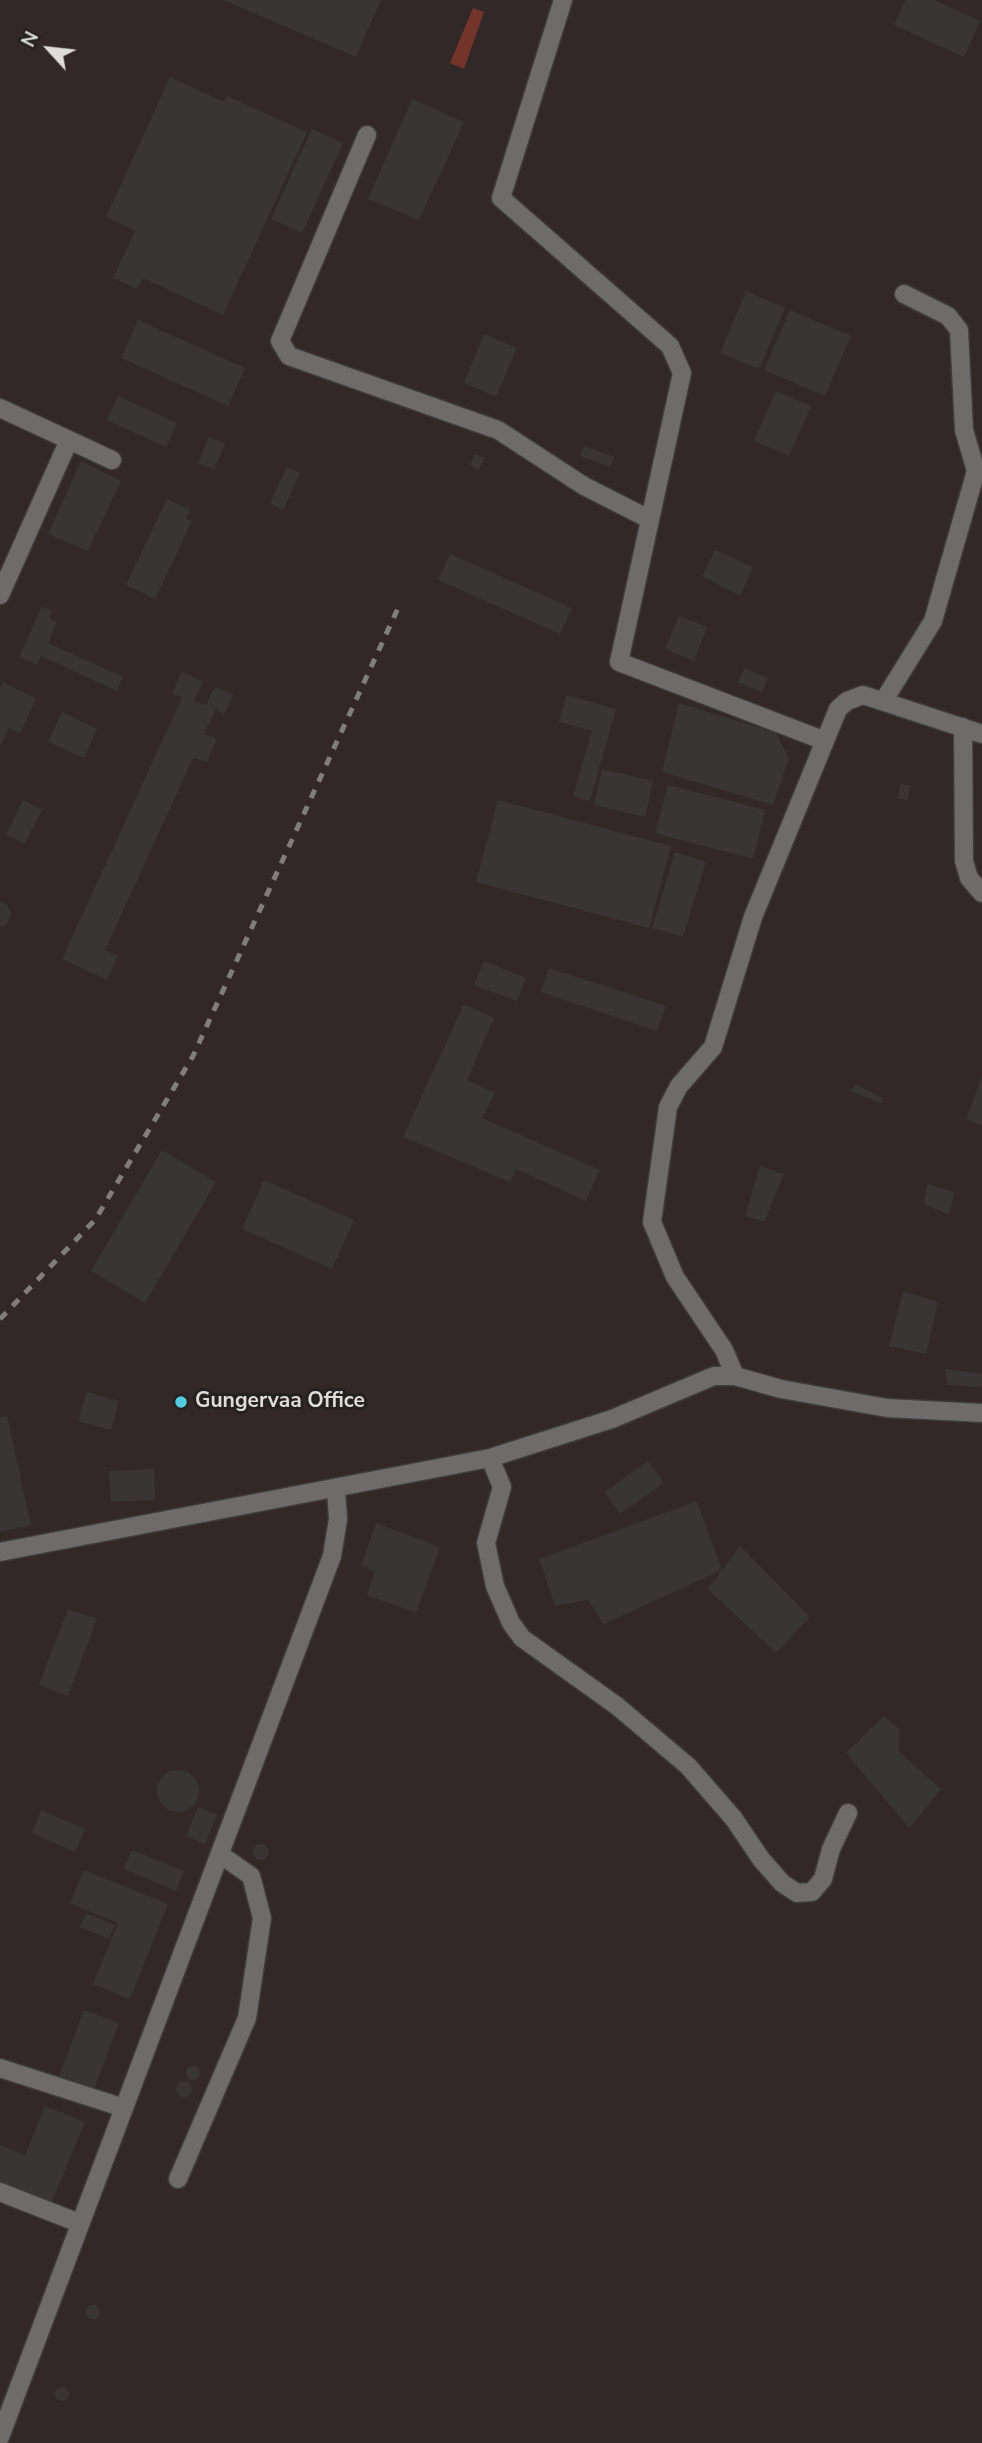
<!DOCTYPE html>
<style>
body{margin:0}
#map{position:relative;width:982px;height:2443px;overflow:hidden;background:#242120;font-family:"Nunito Sans",sans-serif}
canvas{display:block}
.north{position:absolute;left:14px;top:14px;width:70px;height:70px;-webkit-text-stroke:5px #242120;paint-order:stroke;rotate:297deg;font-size:19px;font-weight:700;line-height:28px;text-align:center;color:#dfdcdc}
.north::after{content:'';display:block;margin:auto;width:24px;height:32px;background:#dfdcdc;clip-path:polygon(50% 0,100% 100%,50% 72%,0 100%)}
</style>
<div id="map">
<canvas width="982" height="2443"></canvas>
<div class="north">N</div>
</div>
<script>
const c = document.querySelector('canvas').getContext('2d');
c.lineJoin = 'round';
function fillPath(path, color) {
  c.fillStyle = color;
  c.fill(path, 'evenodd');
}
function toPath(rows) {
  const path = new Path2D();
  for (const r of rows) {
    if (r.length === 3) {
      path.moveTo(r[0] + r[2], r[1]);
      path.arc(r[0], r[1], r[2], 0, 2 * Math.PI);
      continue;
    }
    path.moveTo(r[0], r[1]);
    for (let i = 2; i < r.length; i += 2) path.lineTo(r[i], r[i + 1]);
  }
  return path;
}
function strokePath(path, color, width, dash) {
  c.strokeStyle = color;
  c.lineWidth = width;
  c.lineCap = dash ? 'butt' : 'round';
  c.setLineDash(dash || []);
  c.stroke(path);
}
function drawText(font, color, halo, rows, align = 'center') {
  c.font = font + ' "Nunito Sans",sans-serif';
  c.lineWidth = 6;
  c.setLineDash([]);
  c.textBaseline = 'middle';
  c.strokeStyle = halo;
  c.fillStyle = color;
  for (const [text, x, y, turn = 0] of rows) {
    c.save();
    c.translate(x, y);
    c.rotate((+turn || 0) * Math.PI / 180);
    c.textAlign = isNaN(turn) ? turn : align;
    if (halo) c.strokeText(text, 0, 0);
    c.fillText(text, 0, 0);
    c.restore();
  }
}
fillPath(toPath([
 [0,0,982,0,982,2443,0,2443]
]), '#322827');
fillPath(toPath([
 [473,8,484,12,464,69,450,63]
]), '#74342c');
fillPath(toPath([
 [223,0,381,0,356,57],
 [905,0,934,0,980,21,964,57,894,25],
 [170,77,224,102,227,96,307,132,223,315,143,278,137,289,113,278,135,231,106,217],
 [412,99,464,122,419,220,368,199],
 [312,129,343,143,302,233,271,219],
 [746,291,785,308,759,369,720,353],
 [790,310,851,336,825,396,764,370],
 [138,320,245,368,228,406,121,358],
 [484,334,517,348,496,397,464,383],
 [776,391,811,406,789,456,754,441],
 [118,396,177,423,166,447,107,420],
 [209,437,225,444,214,469,198,463],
 [584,446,614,457,610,467,580,456],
 [475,454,485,458,479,470,470,466],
 [81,461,121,481,88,551,48,534],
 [287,467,300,473,283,510,270,503],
 [167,499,190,510,186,519,192,521,155,599,126,585],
 [715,550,753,567,740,596,702,576],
 [450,554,572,608,560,634,438,580],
 [42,606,52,611,49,619,57,622,48,643,123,677,117,691,41,656,37,665,19,657],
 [679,616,707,627,694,661,665,649],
 [744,668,768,678,762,692,738,682],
 [182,671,203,682,194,701,206,705,215,687,234,694,224,714,216,710,204,734,217,739,207,762,193,758,105,950,118,956,107,980,62,959,182,698,172,693],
 [3,682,36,699,20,733,9,728,0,746,0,689],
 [567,695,616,709,590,801,573,796,592,731,559,722],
 [679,703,776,733,789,759,773,805,662,772],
 [62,712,97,729,84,758,48,742],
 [602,769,653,781,645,817,594,805],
 [901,783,911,786,907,801,897,798],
 [668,785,765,810,753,859,655,833],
 [23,800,42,810,25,844,6,835],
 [498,800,671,846,649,928,476,882],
 [675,852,706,862,683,937,652,928],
 [0,901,7,905,11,912,7,924,0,927],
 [484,961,526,978,517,1001,474,985],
 [549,968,666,1006,657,1031,541,992],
 [464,1004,494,1018,467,1080,495,1093,482,1118,600,1170,586,1201,516,1169,510,1182,403,1137],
 [982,1076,982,1126,966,1119],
 [856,1084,882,1098,883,1104,850,1091],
 [162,1150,216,1182,145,1303,91,1271],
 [760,1166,784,1174,764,1222,745,1216],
 [264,1180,354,1220,332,1269,242,1229],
 [927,1184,954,1192,949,1215,924,1204],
 [903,1291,938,1302,926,1354,889,1346],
 [945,1369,982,1374,982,1387,947,1385],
 [87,1392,119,1401,111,1430,78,1421],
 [7,1416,31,1525,0,1532,0,1417],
 [648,1461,664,1483,620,1514,605,1492],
 [154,1469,155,1500,111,1502,109,1471],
 [697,1501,722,1570,604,1624,588,1600,555,1606,539,1559],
 [376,1523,440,1547,416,1613,367,1595,375,1571,361,1566],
 [740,1546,810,1617,776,1653,708,1589],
 [68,1609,97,1619,68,1696,39,1685],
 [884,1716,900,1730,898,1751,941,1789,909,1828,846,1753],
 [178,1791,21],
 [198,1807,217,1815,205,1844,186,1836],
 [41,1810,85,1829,75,1852,32,1833],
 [261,1852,8],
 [132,1850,184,1871,176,1891,124,1869],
 [84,1870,168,1904,130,1999,93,1984,118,1923,70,1903],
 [86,1913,115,1925,109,1939,80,1927],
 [84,2010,119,2023,93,2092,58,2079],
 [193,2073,7],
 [184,2089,8],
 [45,2106,85,2122,50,2206,0,2185,0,2145,25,2155],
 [93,2312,7],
 [62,2394,7]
]), '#393535');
const minor = toPath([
 [563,0,501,198,670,346,682,373,619,662,825,741],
 [367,135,280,341,289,356,498,430,584,486,649,519],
 [0,408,112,460],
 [0,595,69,440],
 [884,700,933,621,976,471,964,430,959,330,948,316,904,294],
 [963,727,964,861,969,878,982,893],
 [735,1376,724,1350,675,1277,652,1222,668,1107,679,1086,713,1047,753,917,838,709,847,701,863,695,982,734],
 [490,1458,502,1487,486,1543,495,1586,511,1623,522,1638,617,1706,688,1766,734,1819,761,1859,782,1883,797,1893,812,1892,823,1879,831,1849,848,1813],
 [0,1552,490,1458,612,1419,714,1376,735,1376,781,1389,887,1408,982,1413],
 [0,2068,124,2108],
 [178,2179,247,2018,262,1918,251,1876,221,1855],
 [0,2192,79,2223],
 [0,2437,332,1556,338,1519,336,1490]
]);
strokePath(minor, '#3f3c3c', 21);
strokePath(minor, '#6f6b6a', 18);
strokePath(toPath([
 [0,1319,95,1220,193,1056,399,606]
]), '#807d7c', 5, [9, 9]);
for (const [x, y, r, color] of [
 [181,1402,7,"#54cadd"]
]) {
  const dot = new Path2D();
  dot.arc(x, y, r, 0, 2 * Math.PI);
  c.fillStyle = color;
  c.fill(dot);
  strokePath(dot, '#242120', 2.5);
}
drawText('bold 21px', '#dfdcdc', '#242120', [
 ["Gungervaa Office",195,1402]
], 'left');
</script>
